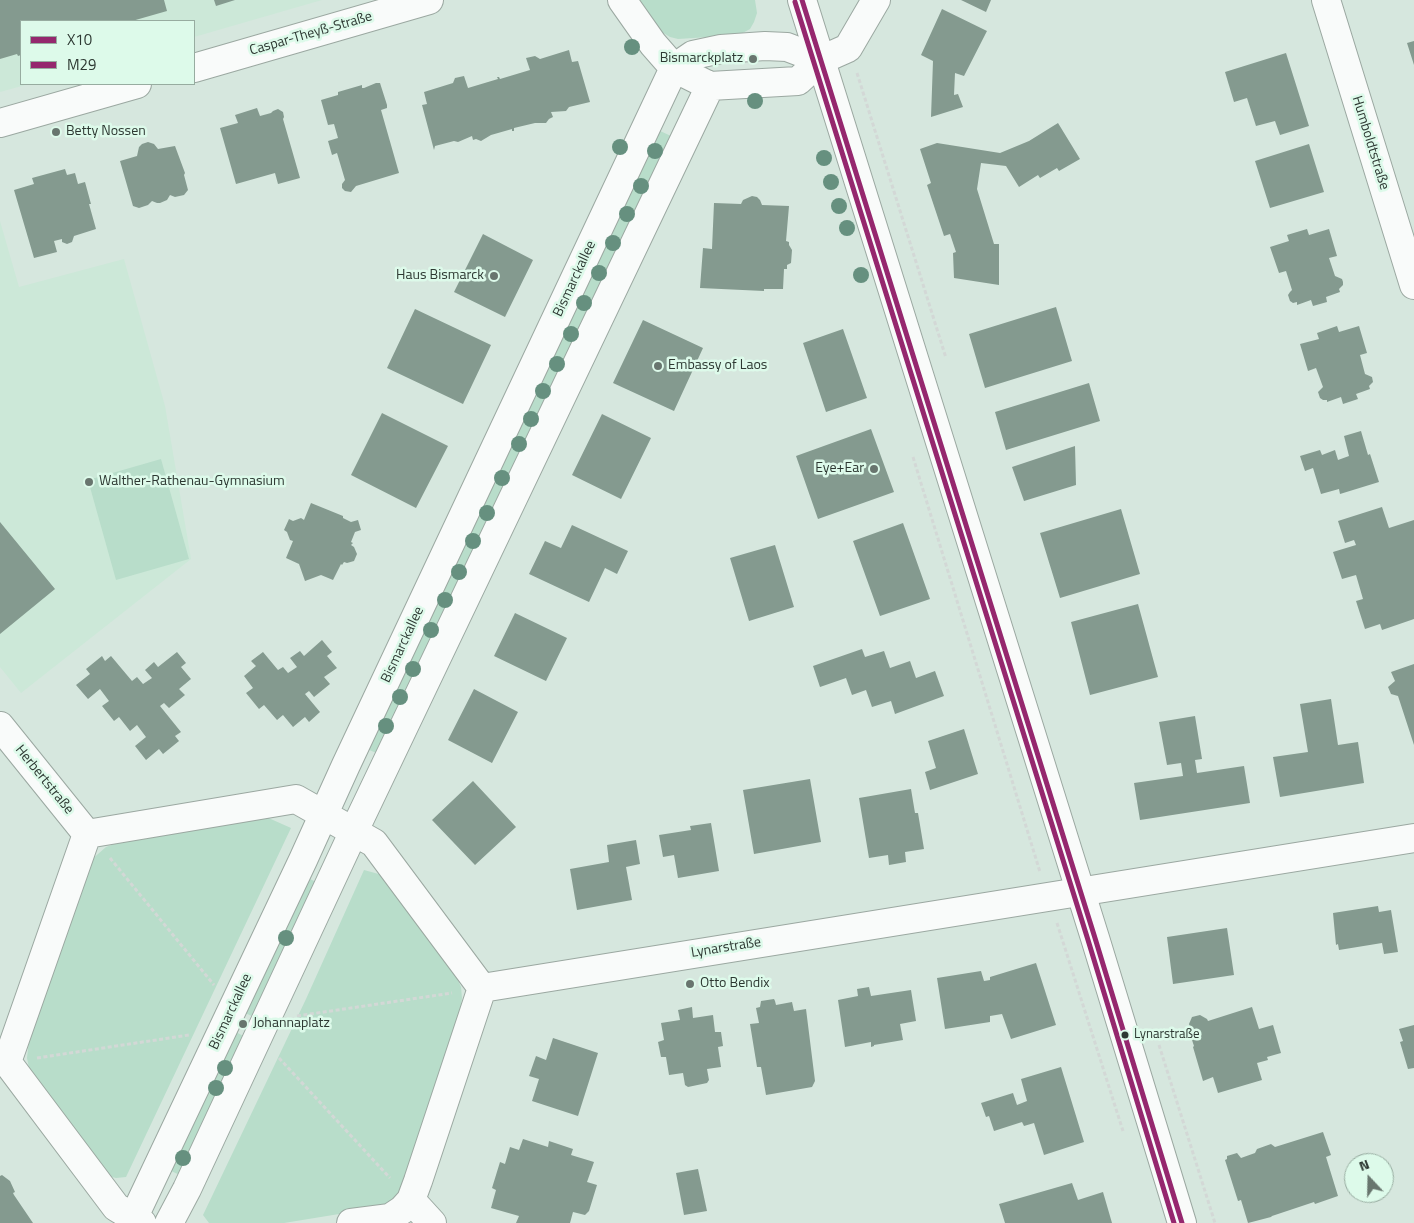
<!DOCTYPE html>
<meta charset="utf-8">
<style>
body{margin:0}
#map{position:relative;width:1414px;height:1223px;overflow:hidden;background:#d6e7de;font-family:"Titillium Web",sans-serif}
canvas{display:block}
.legend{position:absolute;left:20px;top:20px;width:175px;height:65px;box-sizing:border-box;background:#ddfaea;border:1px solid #97aca0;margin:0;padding:6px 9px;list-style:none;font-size:15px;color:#2d3832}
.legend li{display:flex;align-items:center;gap:10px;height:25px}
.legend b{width:25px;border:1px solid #97aca0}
.north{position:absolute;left:1344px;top:1153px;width:50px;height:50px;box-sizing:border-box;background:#ddfaea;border:1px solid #97aca0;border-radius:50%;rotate:339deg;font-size:14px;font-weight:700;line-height:20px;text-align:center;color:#2d3832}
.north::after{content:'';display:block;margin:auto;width:18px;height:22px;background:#68756e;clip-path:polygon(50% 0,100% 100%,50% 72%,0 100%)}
</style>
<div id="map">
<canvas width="1414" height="1223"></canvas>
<ul class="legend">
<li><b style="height:6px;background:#95276e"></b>X10</li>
<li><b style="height:6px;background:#95276e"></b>M29</li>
</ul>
<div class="north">N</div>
</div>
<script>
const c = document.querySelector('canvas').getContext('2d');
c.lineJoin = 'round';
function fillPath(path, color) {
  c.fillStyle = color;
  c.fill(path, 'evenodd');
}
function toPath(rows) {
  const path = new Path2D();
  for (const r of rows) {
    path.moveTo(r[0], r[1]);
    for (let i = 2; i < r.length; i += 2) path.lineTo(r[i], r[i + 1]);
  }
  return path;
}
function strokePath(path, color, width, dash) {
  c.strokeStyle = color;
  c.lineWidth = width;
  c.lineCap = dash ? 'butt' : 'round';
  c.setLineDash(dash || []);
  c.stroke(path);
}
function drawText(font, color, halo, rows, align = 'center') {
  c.font = font + ' "Titillium Web",sans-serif';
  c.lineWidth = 5;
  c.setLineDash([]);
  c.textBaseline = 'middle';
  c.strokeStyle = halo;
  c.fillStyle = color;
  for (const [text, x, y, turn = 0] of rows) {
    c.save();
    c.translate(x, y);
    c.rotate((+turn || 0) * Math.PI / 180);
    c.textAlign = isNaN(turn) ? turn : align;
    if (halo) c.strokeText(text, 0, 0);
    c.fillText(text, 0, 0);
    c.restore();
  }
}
fillPath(toPath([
 [0,0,322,0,194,37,194,21,21,21,21,84,29,84,0,92],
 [0,221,19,287,124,259,165,406,191,559,21,693,0,667]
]), '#cce8d8');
fillPath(toPath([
 [637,0,755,0,757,13,754,22,750,29,739,35,678,39,670,37,660,31],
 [658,130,671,136,381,755,367,749],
 [161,459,189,559,116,580,88,480],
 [264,816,291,828,126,1177,116,1178,108,1176,35,1079,29,1068,27,1058,29,1039,90,861,106,847,123,841],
 [364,870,386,876,453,969,461,987,462,998,460,1013,406,1182,392,1200,382,1207,284,1223,209,1223,203,1215,306,999],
 [306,877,320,884,256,1018,243,1012],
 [234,1031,247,1038,182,1176,169,1170]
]), '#b8ddca');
fillPath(toPath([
 [0,0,164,0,167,11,132,21,21,21,21,55,18,56,17,54,0,59],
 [214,0,235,0,216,6],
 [961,0,991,0,986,12],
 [942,9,987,31,964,76,955,73,954,95,958,94,963,107,931,117,933,61,921,55],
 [1414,41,1414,65,1407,43],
 [569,50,572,62,578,61,590,102,569,107,566,111,551,112,553,117,549,119,546,123,535,123,514,128,514,131,512,131,512,129,491,135,481,141,476,139,473,140,472,136,458,142,454,141,435,146,434,150,422,105,427,104,424,92,453,83,455,78,464,76,468,88,498,79,497,77,499,77,500,79,530,70,526,58,535,56,540,59],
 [1286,53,1309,126,1280,135,1275,121,1256,126,1247,98,1234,102,1225,72],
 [376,83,380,83,387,105,387,108,381,110,399,173,356,186,351,192,345,191,342,188,342,184,345,180,337,153,332,155,328,141,338,138,334,124,328,125,321,100,338,95,338,92,362,85,362,88,364,88],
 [257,108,260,116,271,113,273,111,278,109,283,112,284,117,283,119,300,178,278,184,275,173,236,184,220,128,238,123,235,115],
 [1058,123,1080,159,1059,171,1057,168,1040,178,1038,175,1019,187,1006,166,981,163,977,189,994,244,999,244,999,285,954,278,953,253,956,252,950,234,944,236,927,185,931,183,920,149,937,143,1000,153,1029,141],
 [148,142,154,144,158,149,175,146,185,173,184,175,188,190,184,195,175,197,170,195,167,200,160,203,157,203,152,201,148,205,139,208,133,206,120,161,137,156,139,147,142,144],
 [1309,144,1324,192,1270,208,1255,161],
 [65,169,67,175,75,173,78,184,85,182,91,204,89,204,96,229,74,236,72,242,67,244,62,242,62,239,54,241,57,252,34,258,14,190,34,184,32,178],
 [752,196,757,197,760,200,762,205,789,206,786,241,789,242,789,245,792,250,791,263,787,265,787,269,784,269,783,289,764,289,764,291,700,288,703,248,712,249,714,203,741,204,743,200],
 [1307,229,1309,235,1329,229,1337,256,1329,258,1335,276,1342,279,1343,282,1343,285,1339,289,1340,292,1326,297,1327,302,1313,306,1311,300,1297,305,1297,302,1293,303,1290,301,1288,295,1290,292,1292,290,1286,271,1279,273,1270,247,1289,241,1287,235],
 [483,234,533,260,505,317,454,292],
 [1056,307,1072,361,985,388,969,334],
 [415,309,491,345,463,404,387,368],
 [643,320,703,348,674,411,613,383],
 [1337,326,1339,332,1359,326,1367,353,1360,355,1365,374,1372,377,1373,382,1369,386,1370,389,1356,394,1358,399,1343,404,1341,397,1327,402,1327,400,1323,400,1320,398,1318,392,1323,387,1316,368,1308,371,1300,344,1319,339,1317,333],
 [843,329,867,398,826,412,803,343],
 [1089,383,1100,421,1006,450,995,412],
 [382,413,448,446,416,508,351,475],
 [602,414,651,438,621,499,572,475],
 [871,429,894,492,818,519,796,456],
 [1361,431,1368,455,1370,454,1379,482,1340,494,1339,489,1321,494,1313,468,1305,471,1300,456,1320,450,1322,455,1335,450,1338,460,1349,456,1344,436],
 [1075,446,1076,485,1024,501,1012,467],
 [311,503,343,516,343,518,351,522,358,520,361,530,355,532,351,542,353,543,351,545,354,547,357,554,354,561,347,563,344,562,342,565,341,564,333,580,321,575,305,581,299,564,286,558,293,541,290,540,287,532,284,530,289,519,293,521,301,518,304,520],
 [1382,507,1389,528,1414,520,1414,619,1382,630,1380,624,1365,629,1356,601,1363,599,1356,575,1342,579,1333,552,1356,545,1354,540,1345,543,1338,521],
 [1121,509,1140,574,1060,598,1040,533],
 [0,522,55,589,0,634],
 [903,523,930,599,880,616,853,541],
 [572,525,628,551,617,574,605,568,589,602,529,574,545,541,561,548],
 [775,545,794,607,749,621,730,558],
 [1138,604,1158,677,1090,695,1071,622],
 [515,613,567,638,546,681,494,656],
 [322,640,332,652,327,656,337,668,324,677,330,684,314,697,309,691,305,694,320,712,309,722,305,717,293,727,283,715,277,720,264,705,259,709,246,693,253,688,244,676,256,666,251,661,263,652,278,670,283,667,288,673,297,667,290,658,300,651,304,656],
 [862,649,865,657,884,651,890,668,910,661,916,678,935,671,944,696,895,714,891,701,872,707,866,690,852,695,846,678,820,687,813,666],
 [177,652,186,663,181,667,191,679,179,689,185,695,169,708,164,703,160,706,181,732,175,736,179,741,163,754,159,749,146,760,135,746,146,737,137,725,130,731,119,717,114,721,102,706,109,701,100,689,88,699,76,685,90,674,86,669,102,656,105,661,111,656,132,681,137,677,143,684,152,678,145,670,154,662,158,667],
 [1414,664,1414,745,1398,696,1391,694,1388,687,1395,681,1391,672],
 [474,689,518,712,492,763,448,740],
 [1331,699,1338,745,1358,742,1364,783,1280,797,1273,757,1308,752,1300,704],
 [1195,716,1202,759,1195,760,1197,773,1244,766,1250,803,1140,820,1134,783,1183,776,1181,763,1167,765,1159,722],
 [964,729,978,774,930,790,925,772,936,768,928,741],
 [810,779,821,842,754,854,743,790],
 [473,781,516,827,475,865,432,820],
 [911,789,915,813,918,813,924,849,905,852,906,862,889,865,888,855,869,858,859,798],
 [711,823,719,871,678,878,674,855,663,857,659,835,691,830,690,826],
 [636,840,640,864,626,867,632,900,577,910,570,869,609,862,607,845],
 [1378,906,1379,912,1391,910,1398,952,1384,954,1382,943,1339,950,1338,944,1336,945,1333,913],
 [1227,928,1234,975,1173,984,1167,937],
 [1036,963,1056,1025,1011,1039,1002,1014,990,1016,990,1022,945,1029,937,978,981,971,984,981,990,980,990,977],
 [869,987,871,996,911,990,916,1021,900,1024,903,1040,874,1045,874,1046,871,1047,871,1042,845,1047,838,1000,858,996,857,989],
 [774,999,775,1001,776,1005,792,1002,794,1011,806,1009,815,1081,812,1087,766,1095,761,1067,757,1067,750,1024,759,1023,756,1008,760,1007,761,1001],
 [692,1007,693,1018,713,1015,715,1032,721,1032,723,1046,718,1047,721,1067,707,1069,709,1080,707,1083,688,1087,685,1085,683,1073,669,1075,666,1057,661,1057,658,1042,664,1040,661,1023,680,1020,678,1010],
 [1252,1007,1259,1029,1273,1025,1281,1053,1267,1057,1268,1060,1257,1063,1262,1080,1218,1093,1213,1077,1203,1081,1193,1047,1194,1046,1188,1028,1190,1027,1189,1024,1192,1017,1200,1015,1207,1019,1208,1021],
 [1414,1025,1414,1068,1408,1069,1400,1042,1403,1041,1399,1029],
 [553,1038,598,1053,578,1116,532,1101,539,1079,529,1076,536,1056,546,1060],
 [1061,1067,1084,1142,1044,1155,1034,1123,1024,1126,1022,1122,994,1131,989,1116,986,1117,981,1103,1013,1093,1017,1105,1027,1101,1021,1079],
 [1323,1132,1331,1155,1326,1157,1338,1196,1315,1204,1314,1202,1272,1216,1271,1217,1248,1223,1241,1200,1238,1201,1225,1160,1227,1159,1227,1156,1237,1153,1241,1158,1255,1153,1257,1149,1271,1144,1275,1147],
 [523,1139,548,1147,549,1141,573,1149,571,1155,594,1162,587,1182,597,1185,589,1211,585,1215,573,1212,570,1223,516,1223,519,1216,491,1208,496,1190,492,1188,500,1162,505,1164,510,1147,519,1150],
 [698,1169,707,1211,684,1215,676,1173],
 [2,1175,10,1181,15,1192,13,1193,14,1195,33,1223,0,1223,0,1176],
 [1072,1183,1078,1200,1103,1192,1112,1223,1005,1223,999,1204]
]), '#849a8f');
const minor = toPath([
 [622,0,653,44,674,68,710,86,798,81,821,60,848,48,876,0],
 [1326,0,1414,285],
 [194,68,429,0],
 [0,123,137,84],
 [0,726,87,834],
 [482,988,1414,838],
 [411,1200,432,1223],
 [131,1223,303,860,346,765,674,68,693,55,721,49,765,46,787,47,821,60],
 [142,1223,116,1207,7,1062,87,834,296,799,374,843,482,988,418,1181,411,1200,402,1210,390,1218,351,1223],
 [169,1223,187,1189,354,831,710,86]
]);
const secondary = toPath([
 [802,0,1095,938,1182,1223]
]);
strokePath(minor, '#9ba8a1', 30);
strokePath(secondary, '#9ba8a1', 30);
strokePath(toPath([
 [857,73,946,358],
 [913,457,1040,872],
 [110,858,214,985],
 [1057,923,1123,1131],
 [297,1016,452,993],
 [1159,1045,1215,1223],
 [37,1058,189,1035],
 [279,1058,390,1178]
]), '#d3d8d6', 3, [4, 2.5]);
strokePath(minor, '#f9fbfa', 28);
strokePath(secondary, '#f9fbfa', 28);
strokePath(toPath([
 [802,0,1095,938,1182,1223]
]), '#95276e', 5);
strokePath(toPath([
 [795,2,1088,940,1174,1223]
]), '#95276e', 5);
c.fillStyle = '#66907f';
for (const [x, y] of [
 [632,47],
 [755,101],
 [620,147],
 [655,151],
 [824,158],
 [831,182],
 [641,186],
 [839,206],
 [627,214],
 [847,228],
 [613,243],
 [599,273],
 [861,275],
 [584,303],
 [571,334],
 [557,364],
 [543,391],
 [531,419],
 [519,444],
 [502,478],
 [487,513],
 [473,541],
 [459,572],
 [445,600],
 [431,630],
 [413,669],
 [400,697],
 [386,726],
 [286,938],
 [225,1068],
 [216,1088],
 [183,1158]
]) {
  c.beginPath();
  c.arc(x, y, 8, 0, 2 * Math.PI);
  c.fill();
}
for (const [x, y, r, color] of [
 [753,59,5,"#68756e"],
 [56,132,5,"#68756e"],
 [494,276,5,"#68756e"],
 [658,366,5,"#68756e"],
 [874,469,5,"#68756e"],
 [89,482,5,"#68756e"],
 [690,984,5,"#68756e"],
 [243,1024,5,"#68756e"],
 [1125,1035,4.5,"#2d3832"]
]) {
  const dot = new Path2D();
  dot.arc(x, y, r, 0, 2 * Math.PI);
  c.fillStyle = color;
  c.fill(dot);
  strokePath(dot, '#ddfaea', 2);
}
drawText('13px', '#2d3832', '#ddfaea', [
 ["Lynarstraße",1134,1035]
], 'left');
drawText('14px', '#2d3832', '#ddfaea', [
 ["Caspar-Theyß-Straße",311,34,-16],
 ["Humboldtstraße",1370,143,73],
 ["Bismarckallee",575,279,-65],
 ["Bismarckallee",403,645,-65],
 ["Herbertstraße",44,780,51],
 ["Lynarstraße",726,948,-9],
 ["Bismarckallee",231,1012,-65]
]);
drawText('14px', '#2d3832', '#ddfaea', [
 ["Bismarckplatz",743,59,"right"],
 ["Betty Nossen",66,132],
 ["Haus Bismarck",484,276,"right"],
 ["Embassy of Laos",668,366],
 ["Eye+Ear",864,469,"right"],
 ["Walther-Rathenau-Gymnasium",99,482],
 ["Otto Bendix",700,984],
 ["Johannaplatz",253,1024]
], 'left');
</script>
